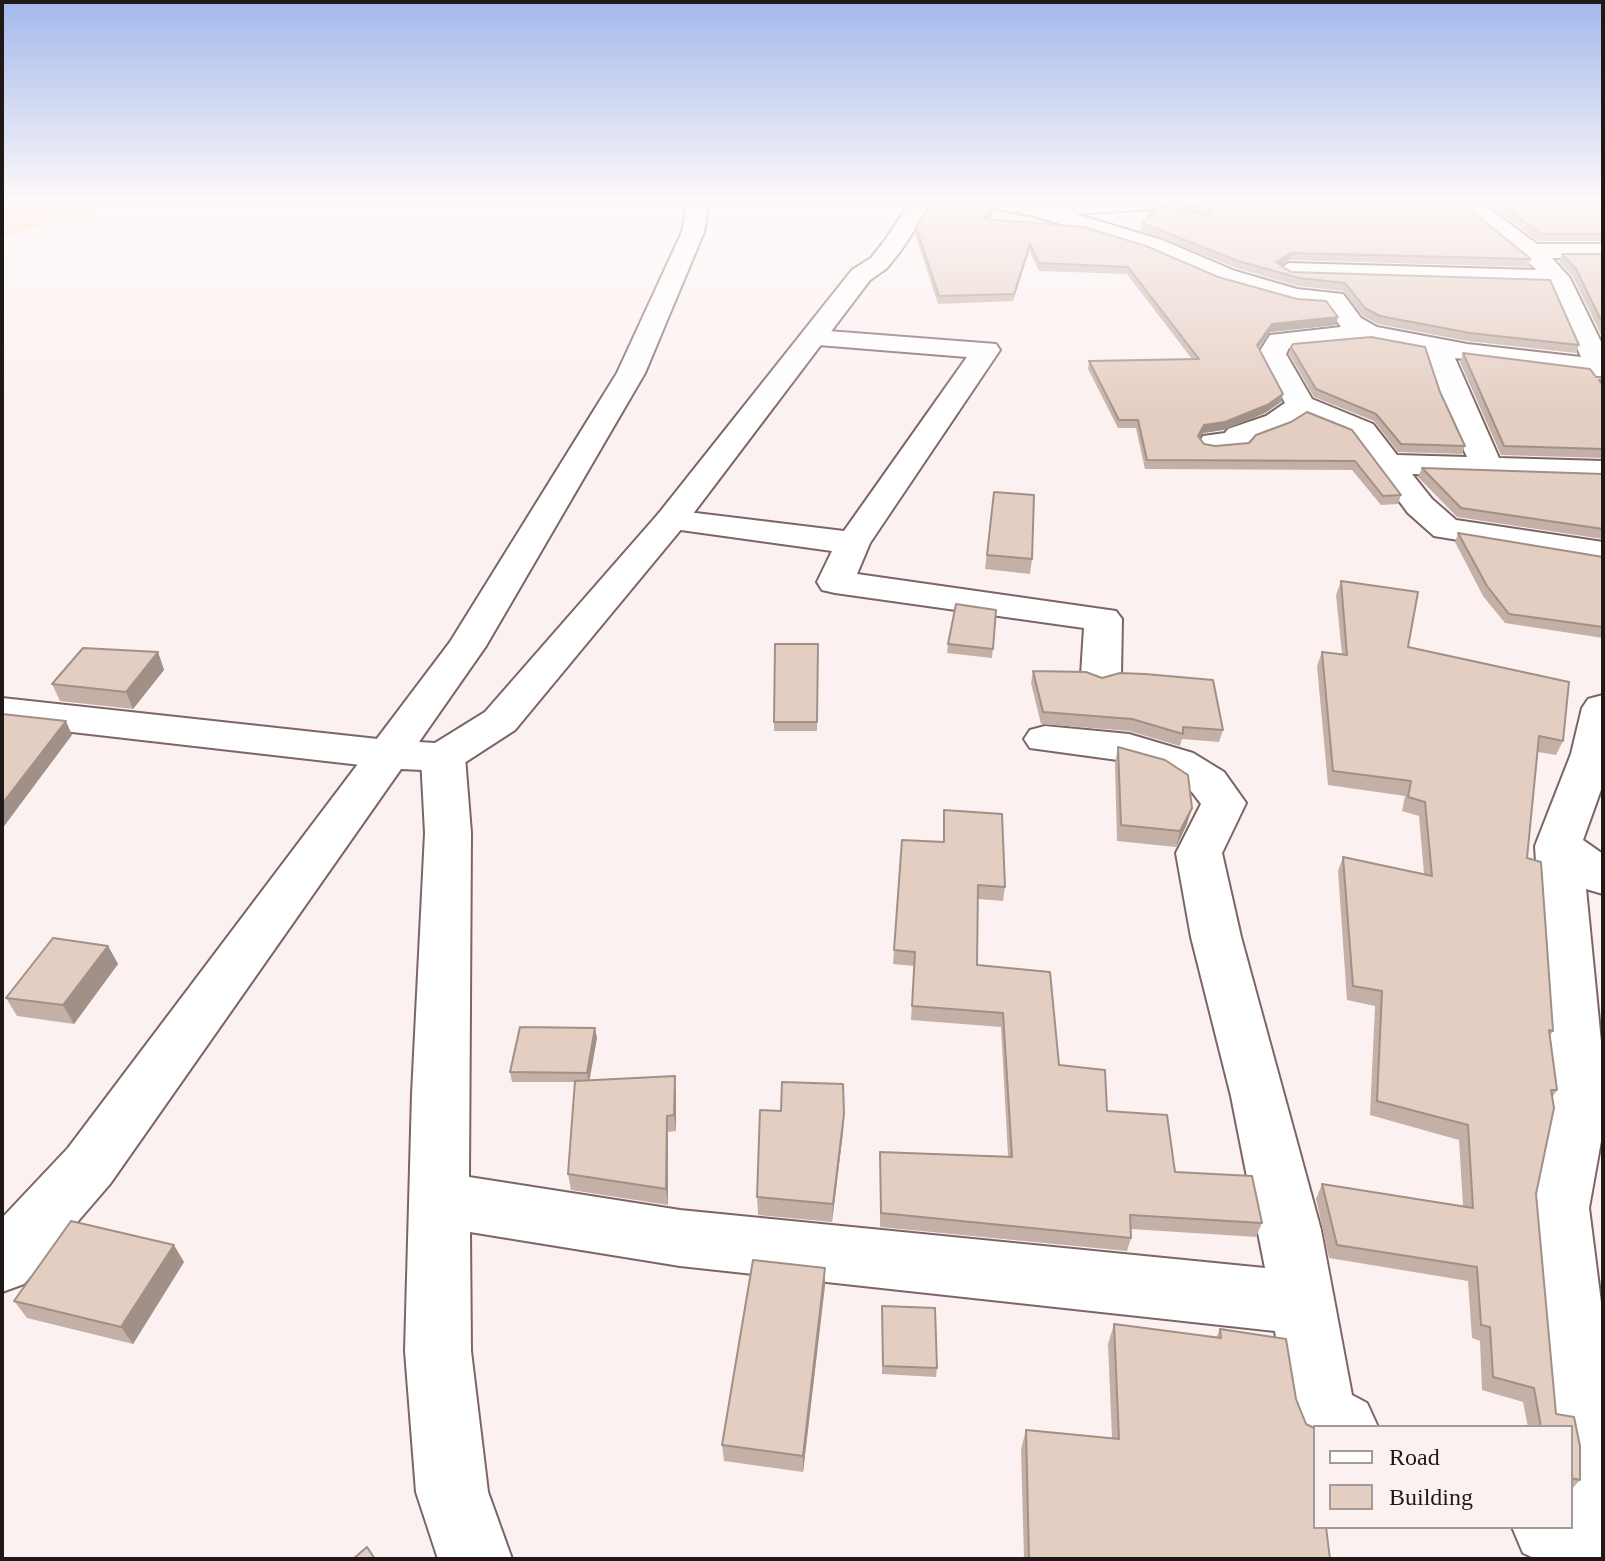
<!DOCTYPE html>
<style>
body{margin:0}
#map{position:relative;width:1605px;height:1561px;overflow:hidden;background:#fcf1f1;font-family:Georgia,serif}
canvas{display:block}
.frame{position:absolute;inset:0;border:4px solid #201717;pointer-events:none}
.legend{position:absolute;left:1313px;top:1425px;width:260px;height:104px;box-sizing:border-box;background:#fcf1f1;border:2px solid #a49a9a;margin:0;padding:10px 14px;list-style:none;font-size:24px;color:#201717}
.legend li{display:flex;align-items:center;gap:16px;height:40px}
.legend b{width:40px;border:2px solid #a49a9a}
</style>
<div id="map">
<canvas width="1605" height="1561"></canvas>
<div class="frame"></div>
<ul class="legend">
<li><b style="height:10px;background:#fff"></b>Road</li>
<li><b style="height:22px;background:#e4cdc1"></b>Building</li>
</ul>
</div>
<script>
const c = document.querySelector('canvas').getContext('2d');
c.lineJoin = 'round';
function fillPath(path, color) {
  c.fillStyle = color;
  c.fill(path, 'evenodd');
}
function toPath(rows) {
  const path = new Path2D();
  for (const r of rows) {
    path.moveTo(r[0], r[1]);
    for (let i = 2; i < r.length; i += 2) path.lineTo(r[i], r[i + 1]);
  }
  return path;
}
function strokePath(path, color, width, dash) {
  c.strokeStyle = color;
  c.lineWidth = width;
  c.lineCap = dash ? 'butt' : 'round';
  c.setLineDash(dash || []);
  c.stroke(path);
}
fillPath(toPath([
 [11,200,104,200,100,207,71,218,2,237,2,205]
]), '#f4dcad');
fillPath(toPath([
 [20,200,28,200,2,213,2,208,20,200]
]), '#dbbef3');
const street = toPath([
 [976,200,1038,203,1209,200,1198,206,1075,214,1162,240,1235,271,1297,289,1343,294,1361,318,1377,327,1467,344,1581,357,1549,285,1289,277,1277,270,1289,263,1537,270,1452,200,1477,200,1537,244,1603,244,1603,258,1552,258,1570,278,1603,346,1603,384,1593,382,1588,375,1455,358,1499,458,1603,461,1603,481,1412,474,1432,499,1456,520,1603,542,1603,564,1434,536,1408,513,1351,436,1304,417,1288,428,1252,441,1247,449,1214,452,1203,450,1199,443,1203,436,1225,433,1228,429,1266,416,1285,403,1258,354,1270,335,1341,327,1326,306,1296,304,1217,281,1146,250,1034,216,979,205,976,200],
 [1369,341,1425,352,1440,398,1467,457,1397,455,1373,424,1312,399,1286,354,1289,348,1369,341],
 [815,330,996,344,1000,350,870,543,857,574,1116,611,1122,619,1121,675,1115,683,1101,687,1087,683,1081,675,1084,628,835,593,822,590,817,582,832,551,659,527,654,520,659,513,671,510,844,531,967,357,806,344,802,338,806,332,815,330],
 [1603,695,1603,784,1583,840,1603,854,1603,894,1586,889,1603,1062,1603,1130,1589,1208,1603,1318,1603,1559,1536,1559,1523,1553,1512,1527,1571,1527,1571,1427,1548,1427,1529,1208,1551,1105,1535,846,1571,754,1582,708,1588,699,1603,695],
 [2,698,387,740,402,744,408,754,402,764,387,768,2,724,2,698],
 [1045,726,1129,734,1193,753,1224,772,1246,803,1222,853,1241,937,1321,1230,1352,1395,1367,1403,1378,1427,1315,1427,1315,1450,1298,1441,1288,1417,1275,1331,680,1266,470,1232,471,1351,488,1492,512,1559,438,1559,416,1492,405,1351,412,1094,425,833,421,757,428,747,443,743,458,747,465,757,471,833,469,1177,680,1210,1265,1268,1231,1096,1191,937,1176,853,1201,804,1192,792,1163,773,1125,761,1030,748,1024,739,1030,730,1045,726]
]);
const secondary = toPath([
 [687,200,709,200,704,232,645,373,486,646,419,742,435,743,485,712,659,513,852,270,871,258,885,240,912,200,934,200,902,249,887,268,870,280,683,527,515,730,458,767,443,771,401,769,110,1184,24,1284,2,1292,2,1218,68,1148,450,642,617,373,682,232,687,200]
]);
strokePath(street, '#7d6565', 4);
strokePath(secondary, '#7d6565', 4);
fillPath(street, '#fff');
fillPath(secondary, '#fff');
fillPath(toPath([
 [1205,200,1531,259,1528,267,1289,260,1281,265,1291,272,1550,280,1579,345,1576,353,1467,341,1378,324,1363,316,1343,291,1298,286,1236,268,1140,230,1142,223,1206,213,1203,207],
 [1482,200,1603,200,1603,241,1538,241],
 [979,201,995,204,994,211,988,219,1218,277,1336,325,1270,332,1259,348,1281,402,1265,413,1223,430,1203,433,1200,438,1204,444,1215,446,1249,443,1291,422,1307,412,1401,495,1398,504,1381,505,1352,470,1145,469,1136,428,1118,428,1088,369,1089,361,1192,359,1127,274,1039,271,1029,251,1013,301,938,304,915,234,916,227],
 [1562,254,1603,256,1603,339,1573,277,1559,261],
 [1291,347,1440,392,1465,446,1462,454,1398,452,1374,421,1314,397,1289,354],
 [1463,353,1603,377,1603,458,1501,455,1460,362],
 [1422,468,1603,474,1603,539,1457,517,1418,477],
 [994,492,1032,559,1030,574,985,569],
 [1458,533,1603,557,1603,638,1505,623,1483,596,1455,542],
 [1341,581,1418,592,1408,647,1569,682,1563,741,1556,755,1538,752,1527,858,1541,862,1553,1031,1550,1036,1557,1090,1552,1098,1554,1108,1536,1194,1556,1414,1574,1417,1580,1446,1580,1480,1571,1490,1571,1427,1528,1427,1523,1402,1482,1390,1480,1341,1472,1338,1468,1281,1329,1258,1316,1199,1322,1184,1463,1206,1459,1140,1370,1115,1375,1006,1347,1000,1338,871,1343,857,1424,874,1419,816,1402,811,1405,796,1328,785,1317,666,1322,652,1342,654,1336,595],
 [996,610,992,658,947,653,948,644],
 [775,644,818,644,817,731,774,731],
 [158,652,164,670,133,709,60,701,52,684],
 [1033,671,1223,730,1219,742,1182,739,1180,746,1129,731,1041,724,1031,683],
 [1118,747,1187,824,1176,847,1117,841,1115,763],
 [944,810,1005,887,1003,901,978,899,977,965,1059,1065,1175,1172,1262,1223,1256,1237,1131,1229,1131,1238,1127,1251,880,1227,880,1152,1008,1156,1001,1027,911,1020,914,966,893,964,902,840,943,842],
 [108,946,118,964,74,1024,17,1016,6,998],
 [597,1038,589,1080,676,1092,676,1131,668,1132,668,1205,571,1190,568,1174,575,1082,512,1082,510,1072],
 [844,1114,843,1132,832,1222,758,1215,757,1197],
 [184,1262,133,1344,27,1318,14,1301],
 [825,1285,803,1472,724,1461,722,1445],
 [882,1306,937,1368,936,1377,882,1374],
 [1114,1324,1216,1338,1220,1329,1296,1399,1330,1559,1024,1559,1021,1449,1026,1430,1112,1438,1108,1344]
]), '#c4b0a6');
fillPath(toPath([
 [995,204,994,211,983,226,984,219],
 [1030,244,1029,251,1013,301,1014,294],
 [1291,253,1289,260,1274,269,1276,262],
 [1338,317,1336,325,1270,332,1255,352,1257,345,1272,324],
 [1283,394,1281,402,1265,413,1223,430,1203,433,1196,444,1198,436,1204,425],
 [158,652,164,670,133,709,126,692],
 [66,721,72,735,2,829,2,804],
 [1192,808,1187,824,1176,847,1180,831],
 [108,946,118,964,74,1024,63,1005],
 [595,1028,597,1038,589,1083,587,1073],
 [675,1076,676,1092,676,1131,674,1115],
 [844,1114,843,1132,832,1222,833,1204],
 [667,1116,668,1132,668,1205,666,1189],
 [174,1245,184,1262,133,1344,121,1327],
 [825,1268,825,1285,803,1472,803,1456]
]), '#a09087');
const building = toPath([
 [934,200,978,200,979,201,995,204,984,219,1084,227,1146,246,1218,277,1297,299,1326,301,1338,317,1272,324,1257,345,1283,394,1267,405,1225,422,1204,425,1198,436,1204,444,1215,446,1249,443,1256,435,1291,422,1307,412,1352,430,1401,495,1383,496,1355,461,1147,460,1138,420,1119,420,1089,361,1199,359,1128,267,1039,263,1030,244,1014,294,939,296,916,227,934,200],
 [1205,200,1458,200,1531,259,1291,253,1276,262,1291,272,1550,280,1579,345,1470,333,1380,316,1365,308,1345,283,1299,278,1238,261,1142,223,1160,206,1211,214,1205,200],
 [1494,200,1603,200,1603,234,1541,234,1494,200],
 [1562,254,1601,254,1603,256,1603,324,1576,269,1562,254],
 [1371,337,1425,347,1440,392,1465,446,1401,444,1376,414,1316,389,1291,347,1293,344,1371,337],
 [1463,353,1590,369,1596,377,1603,377,1603,380,1599,380,1603,386,1603,449,1504,446,1463,353],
 [1422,468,1603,474,1603,529,1461,508,1422,468],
 [994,492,1034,495,1032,559,987,555,994,492],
 [1458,533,1603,557,1603,627,1509,614,1487,586,1458,533],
 [1341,581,1418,592,1408,647,1569,682,1563,741,1539,736,1527,858,1541,862,1553,1031,1549,1030,1557,1090,1551,1090,1554,1108,1536,1194,1556,1414,1574,1417,1580,1446,1580,1480,1571,1478,1571,1427,1541,1427,1534,1388,1493,1377,1490,1327,1481,1325,1477,1267,1337,1245,1322,1184,1473,1208,1468,1125,1377,1101,1382,991,1353,986,1343,857,1432,876,1425,802,1408,797,1411,781,1333,771,1322,652,1347,655,1341,581],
 [956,604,996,610,993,649,948,644,956,604],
 [775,644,818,644,817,722,774,722,775,644],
 [83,648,158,652,126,692,52,684,83,648],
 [1033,671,1086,672,1102,678,1120,673,1145,674,1213,680,1223,730,1183,727,1183,734,1132,719,1043,712,1033,671],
 [2,714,66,721,2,804,2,714],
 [1118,747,1165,760,1188,775,1192,808,1180,831,1121,825,1118,747],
 [944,810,1002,814,1005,887,978,885,977,965,1050,972,1059,1065,1105,1070,1107,1111,1167,1115,1175,1172,1252,1176,1262,1223,1130,1215,1131,1238,881,1213,880,1152,1012,1157,1003,1013,912,1006,915,952,894,950,902,840,944,842,944,810],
 [53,938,108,946,63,1005,6,998,53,938],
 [520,1027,595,1028,587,1073,510,1072,520,1027],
 [675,1076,674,1115,667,1116,666,1189,568,1174,575,1081,675,1076],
 [782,1082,843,1084,844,1114,833,1204,757,1197,760,1110,781,1111,782,1082],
 [71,1221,174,1245,121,1327,14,1301,71,1221],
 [753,1260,825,1268,803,1456,722,1445,753,1260],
 [882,1306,935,1308,937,1368,883,1366,882,1306],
 [1114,1324,1221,1338,1220,1329,1286,1339,1296,1399,1306,1424,1314,1428,1315,1438,1315,1527,1326,1527,1330,1559,1029,1559,1026,1430,1119,1439,1114,1324],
 [367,1547,375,1559,353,1559,367,1547]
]);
fillPath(building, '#e4cdc1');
strokePath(building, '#a09087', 2);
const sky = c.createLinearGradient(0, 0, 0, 418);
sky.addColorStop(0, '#a3b8ec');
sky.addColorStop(0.48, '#fef9f9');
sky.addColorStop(1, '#fef9f900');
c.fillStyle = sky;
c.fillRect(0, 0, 1605, 418);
</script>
